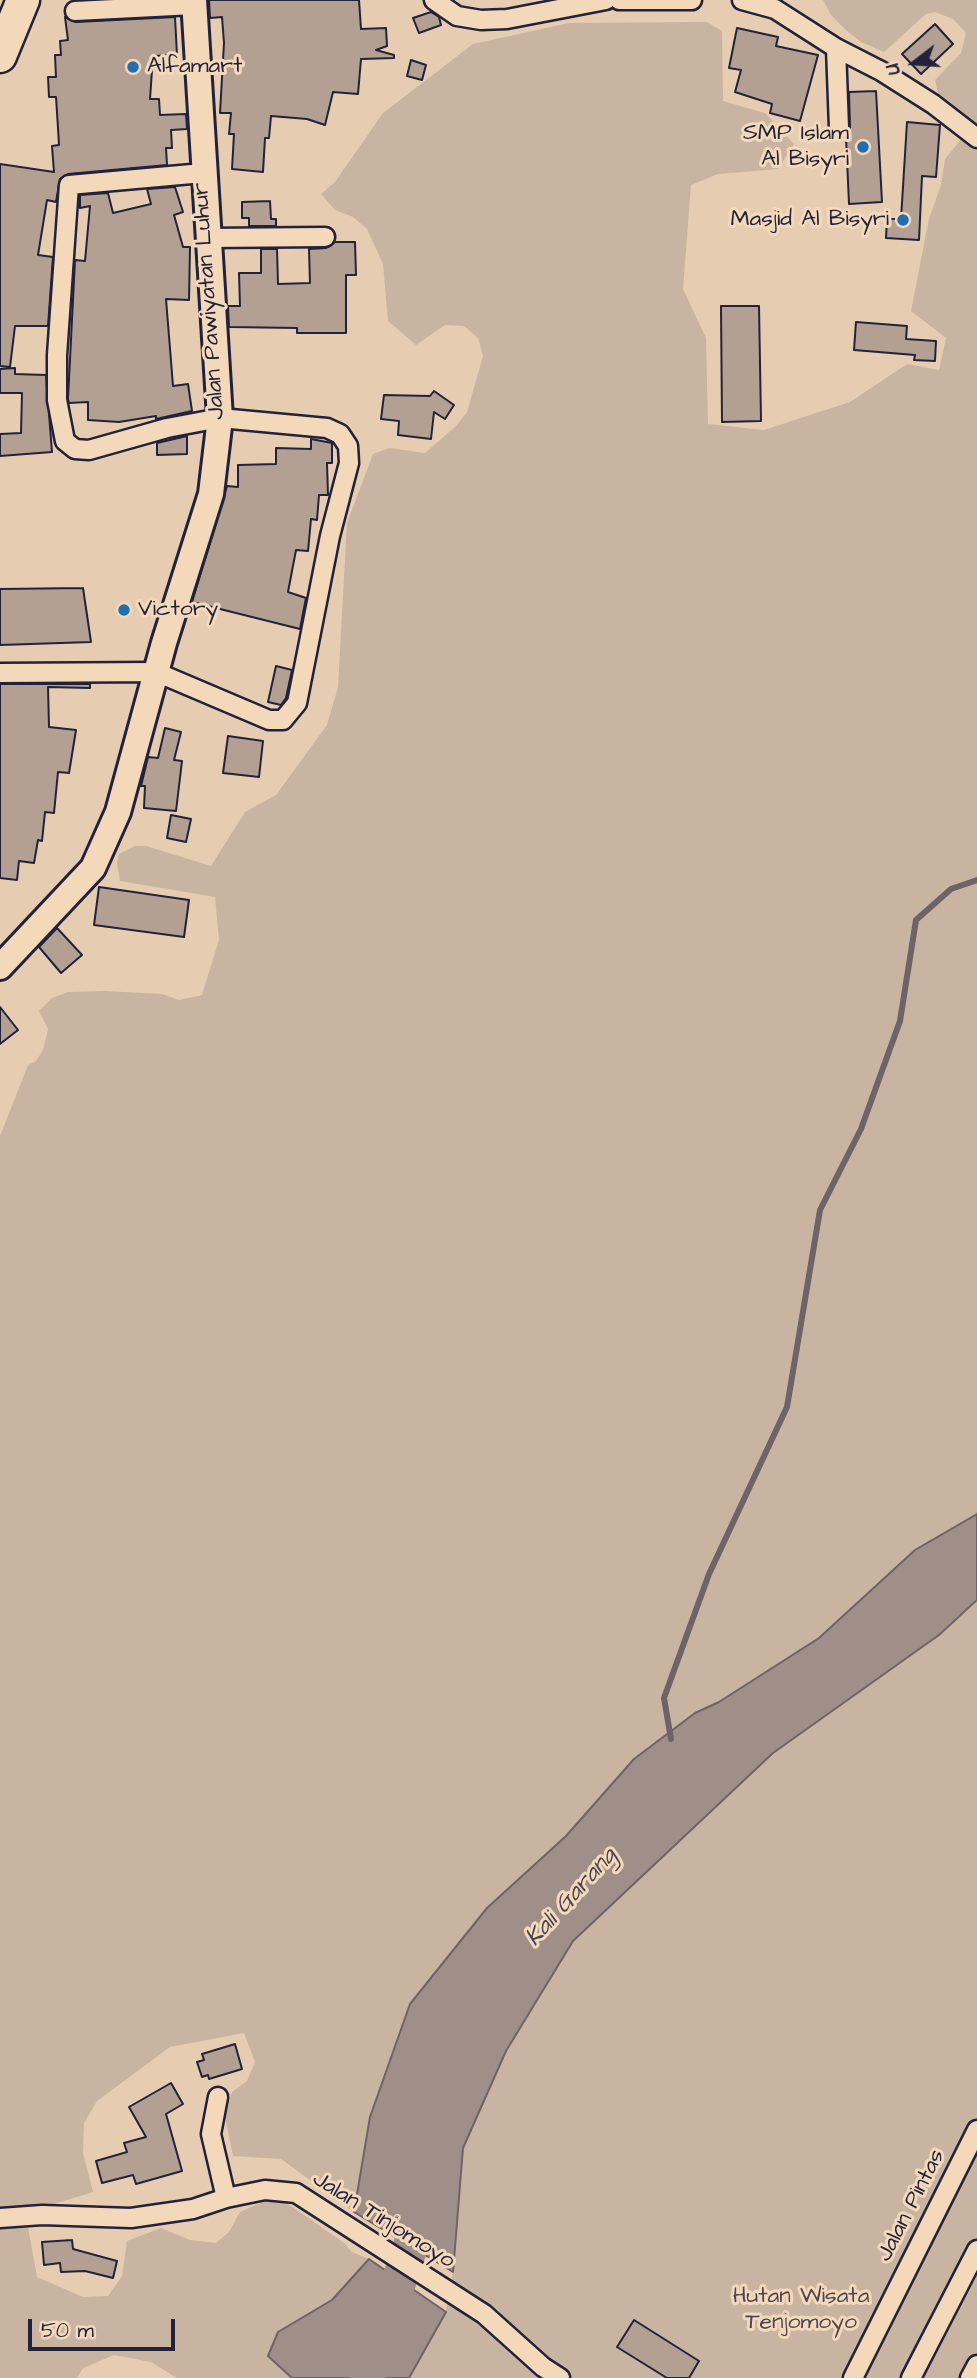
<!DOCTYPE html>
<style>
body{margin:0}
#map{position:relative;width:977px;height:2378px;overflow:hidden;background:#e6cdb2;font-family:"Architects Daughter",sans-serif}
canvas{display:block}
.north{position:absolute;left:879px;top:28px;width:70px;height:70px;-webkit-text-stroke:5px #f3d8ba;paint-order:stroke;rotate:253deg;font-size:19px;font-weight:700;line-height:28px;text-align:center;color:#22223b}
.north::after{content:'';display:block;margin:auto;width:24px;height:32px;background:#22223b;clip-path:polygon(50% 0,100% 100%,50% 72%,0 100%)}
.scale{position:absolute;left:28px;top:2319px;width:147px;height:32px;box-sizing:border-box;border:4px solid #22223b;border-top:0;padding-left:9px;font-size:21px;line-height:24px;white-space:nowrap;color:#22223b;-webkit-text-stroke:5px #f3d8ba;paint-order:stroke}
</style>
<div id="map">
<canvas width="977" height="2378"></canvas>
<div class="north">U</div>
<div class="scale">50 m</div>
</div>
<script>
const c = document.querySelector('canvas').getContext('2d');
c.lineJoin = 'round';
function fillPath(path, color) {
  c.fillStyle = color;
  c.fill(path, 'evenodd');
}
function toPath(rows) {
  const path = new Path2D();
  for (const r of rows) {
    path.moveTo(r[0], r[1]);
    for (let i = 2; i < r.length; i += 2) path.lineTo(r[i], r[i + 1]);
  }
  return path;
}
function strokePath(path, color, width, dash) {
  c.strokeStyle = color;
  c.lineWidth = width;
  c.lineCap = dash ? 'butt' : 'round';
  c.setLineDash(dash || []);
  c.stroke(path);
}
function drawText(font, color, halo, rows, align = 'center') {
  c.font = font + ' "Architects Daughter",sans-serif';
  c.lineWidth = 6;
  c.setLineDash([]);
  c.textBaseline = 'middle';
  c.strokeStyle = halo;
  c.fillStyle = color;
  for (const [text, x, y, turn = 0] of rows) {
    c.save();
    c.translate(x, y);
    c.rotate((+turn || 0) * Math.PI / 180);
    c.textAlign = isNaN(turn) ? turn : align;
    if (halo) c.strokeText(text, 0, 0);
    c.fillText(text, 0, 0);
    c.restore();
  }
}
fillPath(toPath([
 [823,0,977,0,977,1514,915,1550,819,1638,719,1702,695,1713,634,1759,566,1836,370,2117,354,2212,281,2159,233,2156,225,2117,232,2092,247,2081,255,2062,244,2033,170,2047,97,2101,84,2123,83,2153,93,2192,38,2209,27,2222,37,2277,83,2297,108,2296,122,2276,127,2241,161,2228,190,2240,216,2243,229,2232,240,2212,265,2201,284,2201,344,2243,352,2252,369,2259,332,2300,278,2332,268,2356,292,2378,177,2378,151,2362,114,2355,83,2368,77,2378,0,2378,0,1136,28,1065,36,1061,43,1050,48,1029,39,1011,52,998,68,992,105,991,162,994,179,1000,202,995,219,940,215,897,120,881,117,863,119,854,135,846,146,846,211,866,245,812,276,795,327,725,338,687,347,523,373,454,390,448,425,453,456,426,467,412,483,356,478,338,464,326,445,325,416,345,388,321,383,264,367,229,353,217,335,210,321,194,335,182,383,113,473,44,569,23,707,22,722,31,723,101,765,113,794,144,778,169,718,174,691,185,683,289,706,338,708,424,764,430,850,402,907,364,939,370,946,338,911,311,929,219,941,185,945,159,962,138,964,116,939,98,935,80,961,53,966,33,953,19,935,12,926,14,884,52,861,42,846,30,831,15],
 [977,1600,977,2378,409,2378,446,2311,453,2272,463,2148,506,2051,573,1941,773,1753,939,1636]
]), '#c9b4a1');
const water = toPath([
 [977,1514,977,1600,939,1635,773,1753,573,1941,506,2051,463,2148,453,2272,354,2212,370,2117,410,2004,487,1908,566,1836,634,1759,695,1713,719,1702,819,1638,915,1550,977,1514],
 [369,2259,446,2312,409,2378,292,2378,268,2356,278,2332,332,2300,369,2259]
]);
fillPath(water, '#a08f88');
strokePath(water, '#6e6369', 2);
strokePath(toPath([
 [671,1739,664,1698,709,1574,787,1407,820,1210,861,1129,900,1021,916,920,951,889,977,880]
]), '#6e6369', 6);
strokePath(toPath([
 [367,2378,425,2202]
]), '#a08f88', 35);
const building = toPath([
 [209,0,359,0,361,29,386,28,387,46,376,50,394,55,394,58,361,59,358,94,333,92,325,125,307,119,271,116,269,138,265,138,263,172,232,169,234,134,229,134,231,113,220,113,224,43,222,17,210,18,209,0],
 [431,12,439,17,441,25,419,33,413,18,431,12],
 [65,17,76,22,175,17,177,55,153,56,150,99,159,99,160,115,186,114,187,129,171,130,172,148,166,148,167,165,68,174,60,179,56,202,47,200,38,255,53,257,48,326,15,326,10,367,0,366,0,164,54,172,52,146,59,145,58,128,56,97,49,97,48,77,56,77,55,55,61,55,60,41,68,40,65,17],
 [935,24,953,44,921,74,902,54,935,24],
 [737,28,778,37,776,46,818,55,800,121,770,113,772,104,735,92,741,70,729,68,737,28],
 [411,60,426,65,422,80,407,76,411,60],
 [876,91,882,202,849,204,846,137,850,128,849,92,876,91],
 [907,122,940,125,936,177,922,176,919,240,886,238,887,219,901,219,907,122],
 [175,187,183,212,174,215,183,247,190,247,189,300,166,299,173,386,188,384,192,411,156,419,156,416,119,422,88,420,88,402,69,403,68,399,75,260,85,261,90,206,80,208,80,195,108,193,113,213,151,204,147,189,175,187],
 [270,201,271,219,276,219,276,226,249,226,249,218,242,218,242,202,270,201],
 [335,242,355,242,356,275,346,275,346,333,297,333,297,328,229,327,228,306,240,306,239,273,261,273,261,249,277,249,278,284,310,283,309,249,326,248,335,242],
 [721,306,759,306,761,421,722,422,721,306],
 [856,322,907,326,906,339,936,341,935,361,914,360,915,355,854,350,856,322],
 [15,368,15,374,46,375,52,452,0,456,0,434,21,433,22,393,0,393,0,369,15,368],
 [434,391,454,405,445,419,434,412,431,439,398,435,399,421,381,419,384,395,430,396,434,391],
 [187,436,187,454,157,455,157,443,187,436],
 [311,439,332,443,332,463,327,463,328,495,319,495,317,520,311,519,308,551,296,550,288,592,306,598,300,629,192,602,227,486,238,487,238,465,276,464,276,448,311,449,311,439],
 [83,588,91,642,0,645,0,589,83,588],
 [276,666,292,670,286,698,281,705,268,702,276,666],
 [0,684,90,684,90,688,48,687,49,727,76,730,69,773,58,772,54,813,45,812,42,841,38,840,34,863,19,861,17,880,0,878,0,684],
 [165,728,181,732,174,760,182,761,176,811,144,808,145,786,141,786,148,757,158,758,165,728],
 [228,736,263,741,259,777,223,773,228,736],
 [171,815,191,819,186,842,167,838,171,815],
 [99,887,189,900,184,937,94,925,99,887],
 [57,928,82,955,61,973,39,947,57,928],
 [0,1007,18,1030,0,1044,0,1007],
 [235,2044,242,2069,209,2079,208,2075,202,2077,197,2062,204,2060,202,2054,235,2044],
 [171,2083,183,2104,166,2114,182,2171,136,2184,133,2175,102,2183,96,2161,127,2152,124,2143,146,2137,129,2107,171,2083],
 [72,2240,73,2249,117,2261,113,2278,85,2271,61,2272,60,2263,44,2265,42,2242,72,2240],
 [634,2320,699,2361,689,2378,667,2378,617,2347,634,2320]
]);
fillPath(building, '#b3a093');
strokePath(building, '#22223b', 2);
const minor = toPath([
 [434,0,457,16,481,20,507,19,606,0],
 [619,0,692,0],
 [742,0,775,9,836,48,881,71,933,104,977,138],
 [75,11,194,5],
 [836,48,839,128],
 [208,238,325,237],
 [0,673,156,672,269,720,283,720,297,703,330,536,349,463,348,446,340,434,327,428,220,418,167,428,89,450,75,449,65,441,57,400,57,355,69,185,203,173],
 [218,2097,211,2134,226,2198],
 [0,2218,42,2215,131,2218,193,2209,226,2198,265,2190,296,2193,484,2314,543,2367,560,2378],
 [853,2378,977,2130],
 [911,2378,977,2250],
 [970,2378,977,2365]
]);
const secondary = toPath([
 [0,967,93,868,118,812,164,643,211,494,220,418,194,0]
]);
const motorway = toPath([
 [0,56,23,0]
]);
strokePath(minor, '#22223b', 23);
strokePath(secondary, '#22223b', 30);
strokePath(motorway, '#22223b', 37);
strokePath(minor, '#f3d8ba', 18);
strokePath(secondary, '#f3d8ba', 24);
strokePath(motorway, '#f3d8ba', 32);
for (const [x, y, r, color] of [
 [133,67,7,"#1f6fb2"],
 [863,147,7,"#1f6fb2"],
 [903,220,7,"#1f6fb2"],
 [124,610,7,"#1f6fb2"]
]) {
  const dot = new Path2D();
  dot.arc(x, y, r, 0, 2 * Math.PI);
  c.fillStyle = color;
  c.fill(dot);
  strokePath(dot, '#f3d8ba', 2.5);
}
drawText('23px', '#22223b', '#f3d8ba', [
 ["Alfamart",147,67],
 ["SMP Islam",849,134,"right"],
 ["Al Bisyri",849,160,"right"],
 ["Masjid Al Bisyri",889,220,"right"],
 ["Victory",138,610]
], 'left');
drawText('23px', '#22223b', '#f3d8ba', [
 ["Jalan Pawiyatan Luhur",210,301,-94],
 ["Jalan Pintas",912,2206,-63],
 ["Jalan Tinjomoyo",383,2221,32]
]);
drawText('23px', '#4c4654', '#f3d8ba', [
 ["Hutan Wisata",801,2297],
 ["Tenjomoyo",801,2323]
]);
drawText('italic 24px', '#484352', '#f3d8ba', [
 ["Kali Garang",572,1898,-48]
]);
</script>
